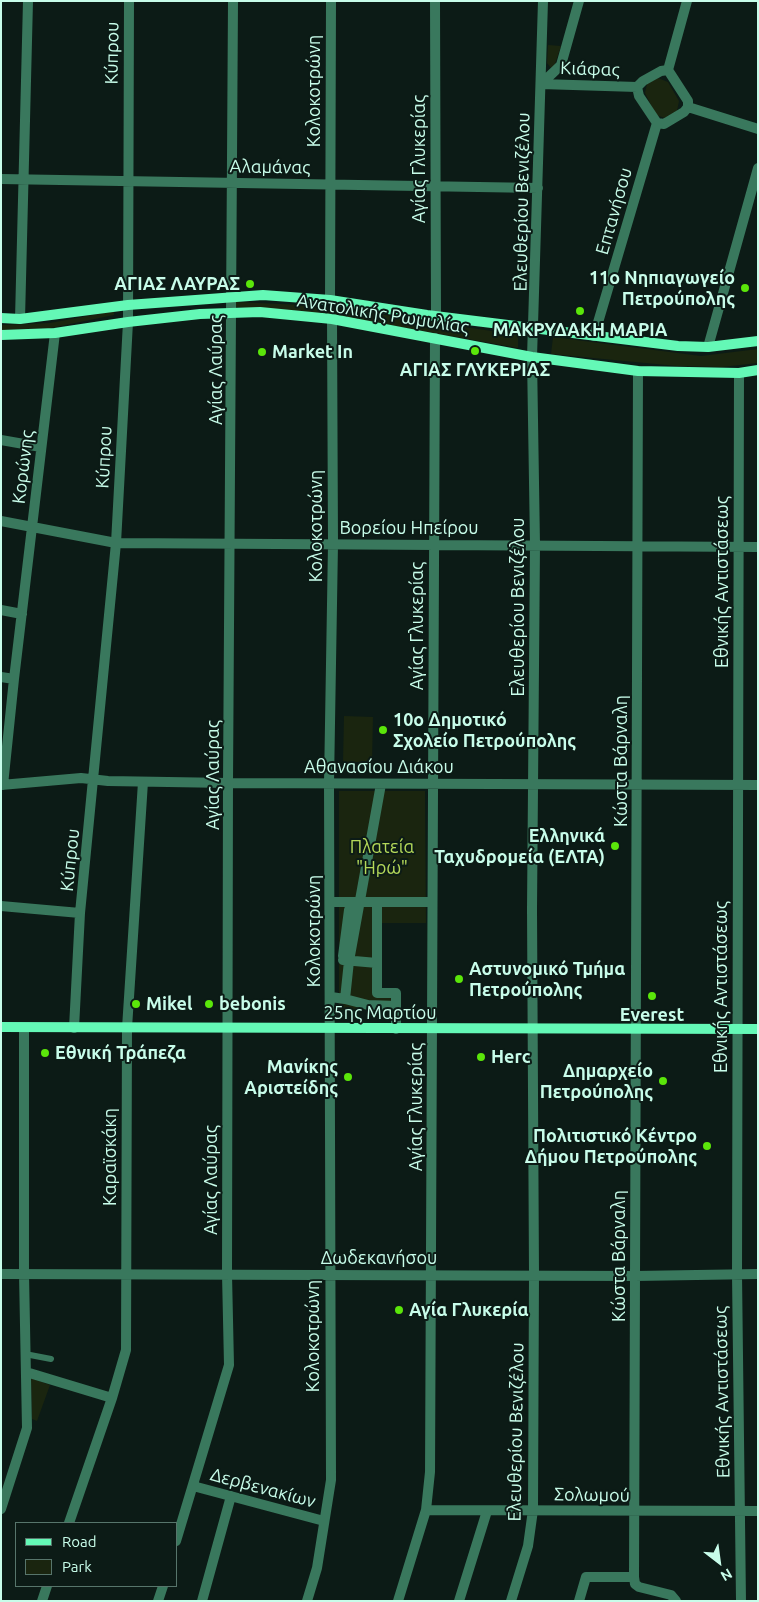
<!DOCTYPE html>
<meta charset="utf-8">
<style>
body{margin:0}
#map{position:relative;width:759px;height:1602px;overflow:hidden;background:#0c1b16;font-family:Ubuntu,sans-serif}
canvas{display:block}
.frame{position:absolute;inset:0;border:2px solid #c8fdea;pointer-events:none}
.legend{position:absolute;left:15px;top:1522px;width:162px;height:65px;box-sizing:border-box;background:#0c1b16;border:1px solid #57756b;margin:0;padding:6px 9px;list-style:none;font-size:15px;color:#c8fdea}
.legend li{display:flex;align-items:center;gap:10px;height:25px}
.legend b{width:25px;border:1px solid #57756b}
.north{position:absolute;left:694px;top:1537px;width:50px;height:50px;-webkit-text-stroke:4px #0c1b16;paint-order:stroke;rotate:150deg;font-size:14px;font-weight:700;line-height:20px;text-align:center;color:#c8fdea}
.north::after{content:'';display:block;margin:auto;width:18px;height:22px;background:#c8fdea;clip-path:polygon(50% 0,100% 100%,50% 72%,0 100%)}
</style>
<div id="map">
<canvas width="759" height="1602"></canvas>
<div class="frame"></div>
<ul class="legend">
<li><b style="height:6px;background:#64f8b6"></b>Road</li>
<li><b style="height:14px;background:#1a250f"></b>Park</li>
</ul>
<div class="north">N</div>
</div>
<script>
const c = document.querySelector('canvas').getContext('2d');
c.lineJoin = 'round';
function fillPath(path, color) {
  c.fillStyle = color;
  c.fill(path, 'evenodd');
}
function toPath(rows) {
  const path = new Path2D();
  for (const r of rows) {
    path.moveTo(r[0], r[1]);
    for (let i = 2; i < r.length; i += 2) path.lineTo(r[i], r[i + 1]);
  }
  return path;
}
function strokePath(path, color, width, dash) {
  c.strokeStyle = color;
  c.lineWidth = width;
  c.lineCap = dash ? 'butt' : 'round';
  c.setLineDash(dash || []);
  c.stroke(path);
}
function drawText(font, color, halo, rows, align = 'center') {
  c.font = font + ' Ubuntu,sans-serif';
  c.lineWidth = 4;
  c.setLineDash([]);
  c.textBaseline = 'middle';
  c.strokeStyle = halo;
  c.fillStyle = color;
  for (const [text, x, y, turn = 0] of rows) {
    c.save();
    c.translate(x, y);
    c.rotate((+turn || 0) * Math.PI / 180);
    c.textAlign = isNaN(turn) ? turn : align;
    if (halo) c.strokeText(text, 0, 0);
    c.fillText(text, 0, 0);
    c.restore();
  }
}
fillPath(toPath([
 [548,45,561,46,554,67,551,68,547,63],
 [658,78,668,82,679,101,677,111,665,118,656,115,645,93,647,84],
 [236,302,303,305,366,312,518,335,518,348,367,321,302,311,236,307],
 [114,311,114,315,51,328,1,330,1,325,50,323],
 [553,337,701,356,758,349,758,363,722,367,677,366,551,354],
 [344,716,373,717,372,762,343,762],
 [339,791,425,791,426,923,382,923,381,990,388,990,400,1009,339,1010],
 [31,1378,50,1385,37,1421,32,1419]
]), '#1a250f');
strokePath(toPath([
 [25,1354,51,1359]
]), '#39785d', 6);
strokePath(toPath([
 [435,1,436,316],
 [668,70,688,101,688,107,684,112,664,124,657,123,639,96,637,87,643,81,661,71,668,70],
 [668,70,687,1],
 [541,84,637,87],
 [541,84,561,65,579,1],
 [688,107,758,129],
 [1,179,538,188],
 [330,300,331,1],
 [20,319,28,1],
 [594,336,657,123],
 [708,347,758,168],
 [638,371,634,1577,635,1584,639,1587,671,1595,676,1601],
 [739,373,737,1274,741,1601],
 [1,440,41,447],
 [1,521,116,543,758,547],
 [1,610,22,614],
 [1,677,14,679],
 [1,785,81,778,108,781,228,783,758,785],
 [3,785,14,679,55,333],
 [331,902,432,902],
 [377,902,377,993,396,993,396,1029],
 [1,906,80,913],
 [350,957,343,956,349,910,358,910],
 [343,960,377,963],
 [331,997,345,999,349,961,381,784],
 [345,999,368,1005,396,1006],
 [74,1028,80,913,116,543,128,322,129,1],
 [1,1274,635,1276,758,1274],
 [26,1372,112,1398],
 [193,1486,324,1521],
 [1,1509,27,1428,24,1274,24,1028],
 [426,1510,758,1511],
 [69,1523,112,1398,126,1350,127,1028,143,782],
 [176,1541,229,1365,227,1274,228,783,233,1],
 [42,1601,47,1586],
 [158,1601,163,1586],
 [202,1601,231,1496],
 [307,1601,317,1568,331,1480,329,783,333,544,332,319],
 [398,1601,426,1510,430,1472,435,338],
 [459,1601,487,1511],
 [511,1601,528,1546,533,1510,534,1275,532,909,535,545,532,357,543,1],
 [579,1601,586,1577,634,1577]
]), '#39785d', 10);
strokePath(toPath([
 [1,318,20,319,128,305,263,295,330,300,427,315,678,346,708,347,758,341],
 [1,335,55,333,128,322,200,314,260,312,332,319,532,357,638,371,739,373,758,370],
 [1,1027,758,1029]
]), '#64f8b6', 10);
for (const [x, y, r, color] of [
 [250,284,5,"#5be60a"],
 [745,288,5,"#5be60a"],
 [580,311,5,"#5be60a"],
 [475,351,5,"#5be60a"],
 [262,352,5,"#5be60a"],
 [383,730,5,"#5be60a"],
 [615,846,5,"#5be60a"],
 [459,979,5,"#5be60a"],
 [652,996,5,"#5be60a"],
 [136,1004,5,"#5be60a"],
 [209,1004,5,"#5be60a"],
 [45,1053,5,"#5be60a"],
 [481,1057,5,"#5be60a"],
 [348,1077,5,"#5be60a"],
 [663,1081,5,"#5be60a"],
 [707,1146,5,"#5be60a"],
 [399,1310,5,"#5be60a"]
]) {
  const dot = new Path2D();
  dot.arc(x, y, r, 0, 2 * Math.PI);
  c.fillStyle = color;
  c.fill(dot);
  strokePath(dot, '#0c1b16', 2);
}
drawText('18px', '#c8fdea', '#0c1b16', [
 ["Κύπρου",112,53,-89],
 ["Κιάφας",590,69,2],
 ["Κολοκοτρώνη",314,91,-90],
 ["Αγίας Γλυκερίας",419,159,-90],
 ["Αλαμάνας",270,167,1],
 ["Ελευθερίου Βενιζέλου",522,202,-89],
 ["Επτανήσου",614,211,-74],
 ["Ανατολικής Ρωμυλίας",383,314,9],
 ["Αγίας Λαύρας",216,370,-90],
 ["Κύπρου",104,457,-87],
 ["Κορώνης",23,467,-83],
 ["Κολοκοτρώνη",316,526,-90],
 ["Βορείου Ηπείρου",409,528],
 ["Εθνικής Αντιστάσεως",722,582,-90],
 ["Ελευθερίου Βενιζέλου",518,607,-90],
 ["Αγίας Γλυκερίας",417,626,-90],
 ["Κώστα Βάρναλη",621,761,-90],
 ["Αθανασίου Διάκου",379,767],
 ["Αγίας Λαύρας",213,775,-90],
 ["Κύπρου",70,860,-84],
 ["Κολοκοτρώνη",314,931,-90],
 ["Εθνικής Αντιστάσεως",721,987,-90],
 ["25ης Μαρτίου",380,1013],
 ["Αγίας Γλυκερίας",416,1107,-90],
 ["Καραϊσκάκη",110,1157,-90],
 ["Αγίας Λαύρας",211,1180,-90],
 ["Κώστα Βάρναλη",619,1256,-90],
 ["Δωδεκανήσου",379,1258],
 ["Κολοκοτρώνη",313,1336,-90],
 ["Εθνικής Αντιστάσεως",722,1392,-91],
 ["Ελευθερίου Βενιζέλου",516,1432,-89],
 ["Δερβενακίων",263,1488,15],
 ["Σολωμού",592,1495,1]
]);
drawText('bold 18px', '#c8fdea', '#0c1b16', [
 ["11ο Νηπιαγωγείο",735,278,"right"],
 ["Πετρούπολης",735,299,"right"],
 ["ΑΓΙΑΣ ΛΑΥΡΑΣ",240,284,"right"],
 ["ΜΑΚΡΥΔΑΚΗ ΜΑΡΙΑ",580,330,"center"],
 ["Market In",272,352],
 ["ΑΓΙΑΣ ΓΛΥΚΕΡΙΑΣ",475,370,"center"],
 ["10ο Δημοτικό",393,720],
 ["Σχολείο Πετρούπολης",393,741],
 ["Ελληνικά",605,836,"right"],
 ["Ταχυδρομεία (ΕΛΤΑ)",605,857,"right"],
 ["Αστυνομικό Τμήμα",469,969],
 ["Πετρούπολης",469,990],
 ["Mikel",146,1004],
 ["bebonis",219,1004],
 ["Everest",652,1015,"center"],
 ["Εθνική Τράπεζα",55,1053],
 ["Herc",491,1057],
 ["Μανίκης",338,1067,"right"],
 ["Αριστείδης",338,1088,"right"],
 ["Δημαρχείο",653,1071,"right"],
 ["Πετρούπολης",653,1092,"right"],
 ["Πολιτιστικό Κέντρο",697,1136,"right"],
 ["Δήμου Πετρούπολης",697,1157,"right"],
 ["Αγία Γλυκερία",409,1310]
], 'left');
drawText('18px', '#b4d859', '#0c1b16', [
 ["Πλατεία",382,847],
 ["\"Ηρώ\"",382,868]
]);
</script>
